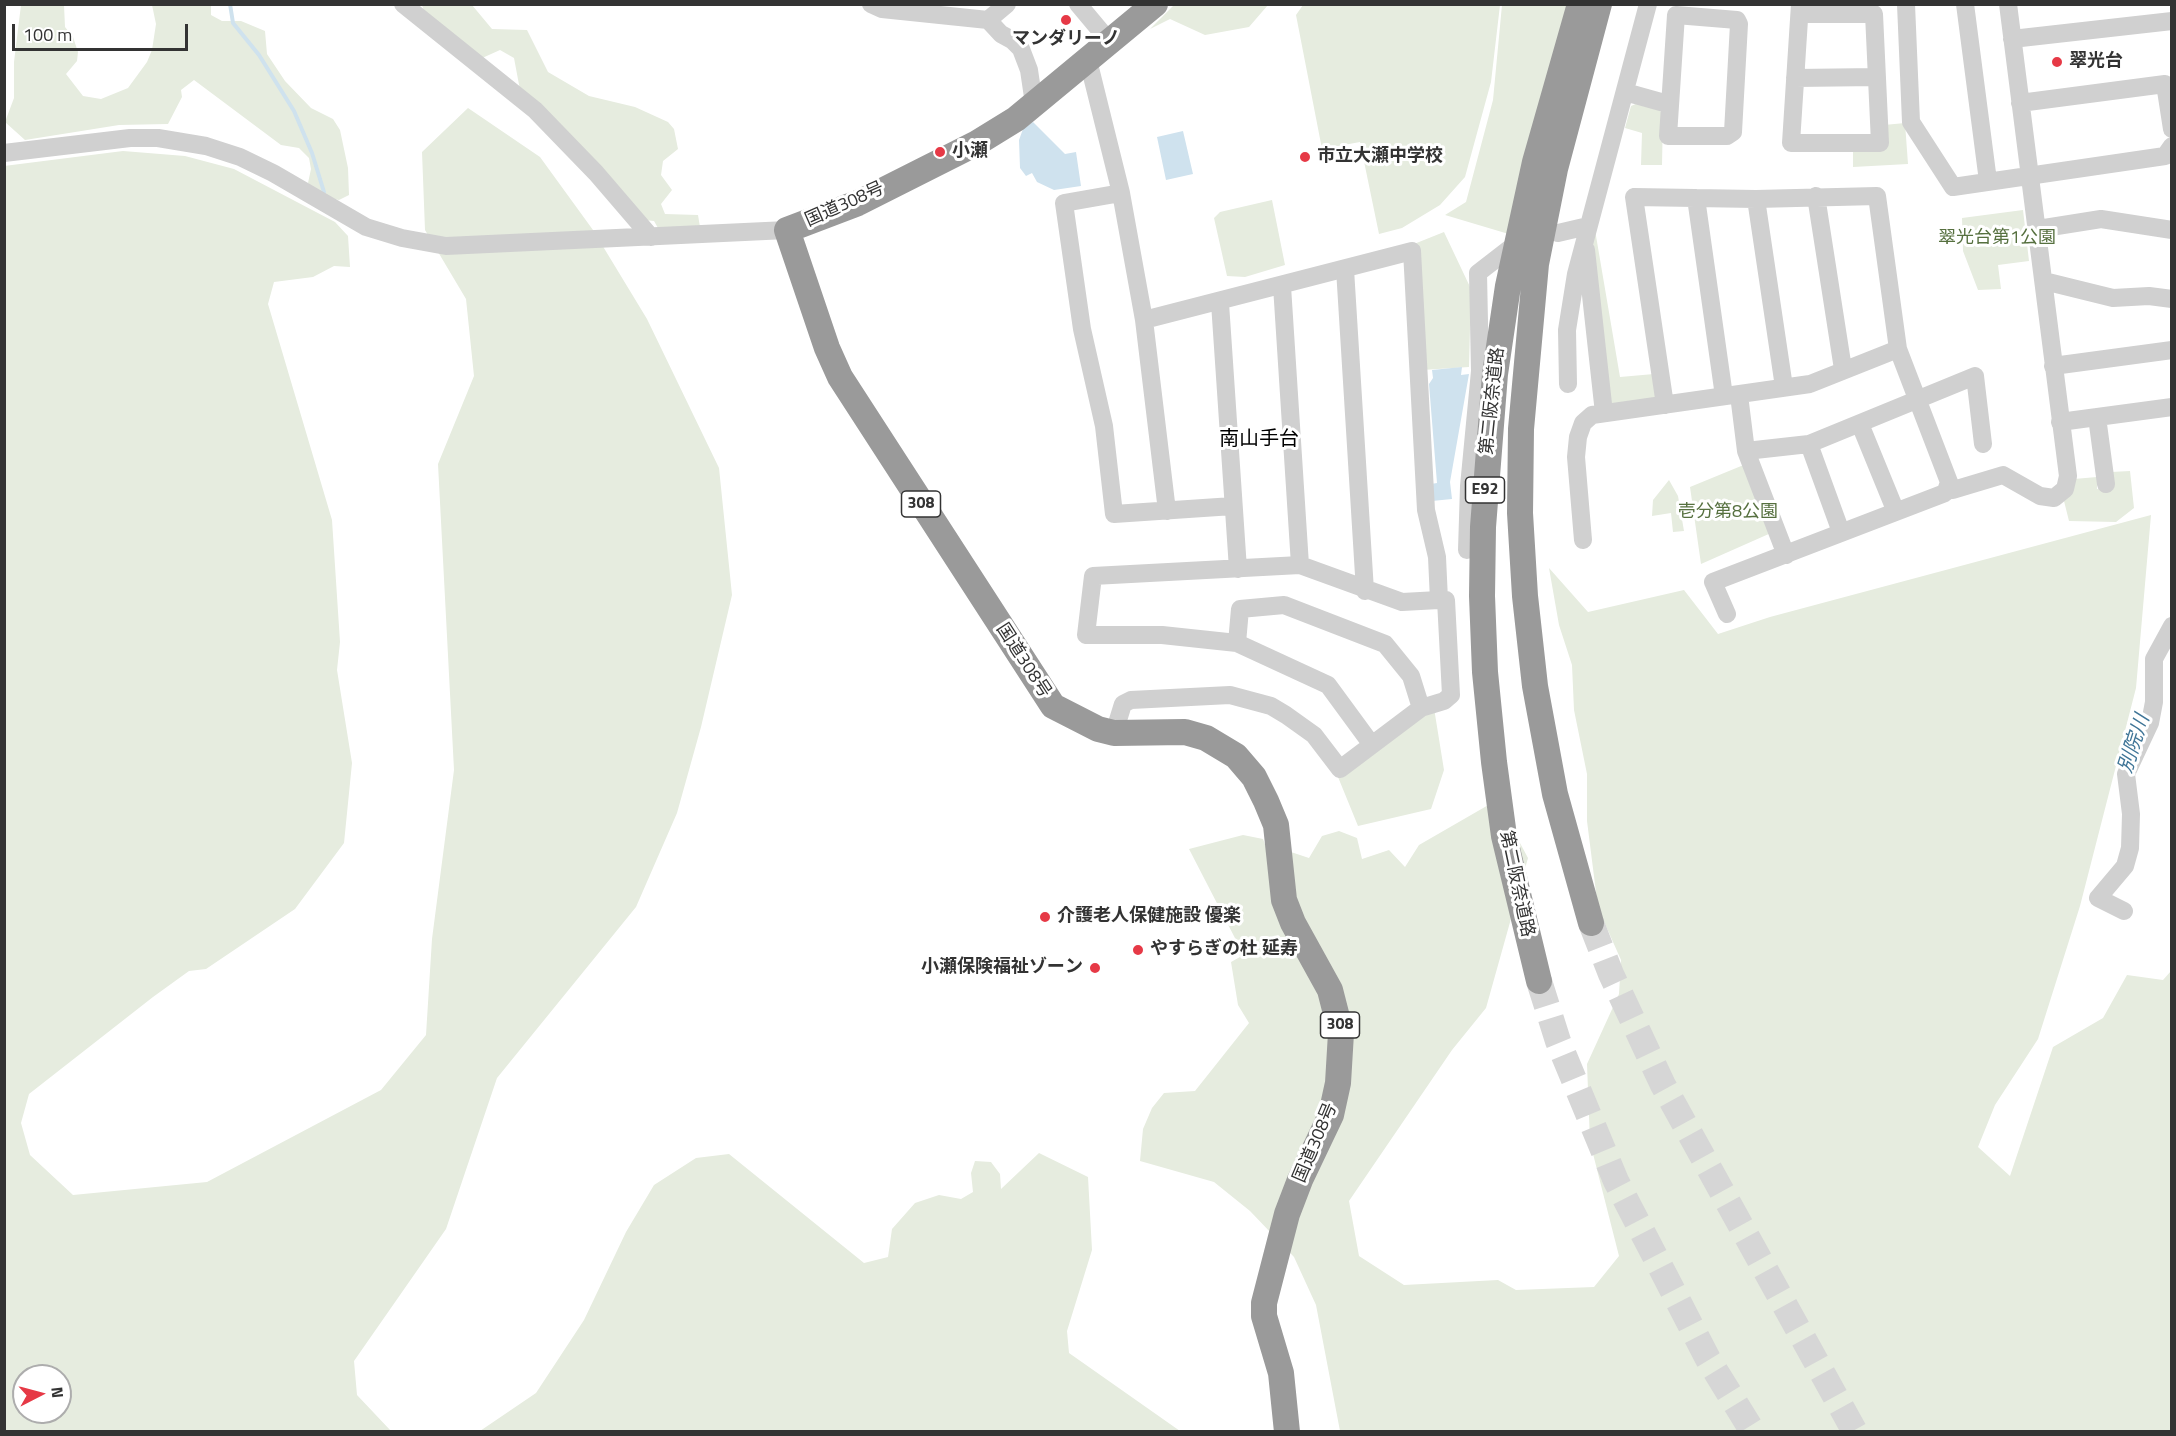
<!DOCTYPE html>
<meta charset="utf-8">
<style>
body{margin:0}
#map{position:relative;width:2176px;height:1436px;overflow:hidden;background:#fff;font-family:"Titillium Web",sans-serif}
canvas{display:block}
.frame{position:absolute;inset:0;border:6px solid #333;pointer-events:none}
.north{position:absolute;left:12px;top:1364px;width:60px;height:60px;box-sizing:border-box;background:#fff;border:2px solid #adadad;border-radius:50%;rotate:84deg;font-size:16px;font-weight:700;line-height:24px;text-align:center;color:#333}
.north::after{content:'';display:block;margin:auto;width:21px;height:27px;background:#e63946;clip-path:polygon(50% 0,100% 100%,50% 72%,0 100%)}
.scale{position:absolute;left:12px;top:24px;width:176px;height:27px;box-sizing:border-box;border:3px solid #333;border-top:0;padding-left:8px;font-size:18px;line-height:21px;white-space:nowrap;color:#333;-webkit-text-stroke:4px #fff;paint-order:stroke}
</style>
<div id="map">
<canvas width="2176" height="1436"></canvas>
<div class="frame"></div>
<div class="north">N</div>
<div class="scale">100 m</div>
</div>
<script>
const c = document.querySelector('canvas').getContext('2d');
c.lineJoin = 'round';
function fillPath(path, color) {
  c.fillStyle = color;
  c.fill(path, 'evenodd');
}
function toPath(rows) {
  const path = new Path2D();
  for (const r of rows) {
    path.moveTo(r[0], r[1]);
    for (let i = 2; i < r.length; i += 2) path.lineTo(r[i], r[i + 1]);
  }
  return path;
}
function strokePath(path, color, width, dash) {
  c.strokeStyle = color;
  c.lineWidth = width;
  c.lineCap = dash ? 'butt' : 'round';
  c.setLineDash(dash || []);
  c.stroke(path);
}
function drawText(font, color, halo, rows, align = 'center') {
  c.font = font + ' "Titillium Web","Noto Sans JP",sans-serif';
  c.lineWidth = 6;
  c.setLineDash([]);
  c.textBaseline = 'middle';
  c.strokeStyle = halo;
  c.fillStyle = color;
  for (const [text, x, y, turn = 0] of rows) {
    c.save();
    c.translate(x, y);
    c.rotate((+turn || 0) * Math.PI / 180);
    c.textAlign = isNaN(turn) ? turn : align;
    if (halo) c.strokeText(text, 0, 0);
    c.fillText(text, 0, 0);
    c.restore();
  }
}
fillPath(toPath([
 [21,5,64,5,65,27,73,37,78,52,77,61,66,74,83,96,101,99,128,88,147,62,152,50,156,24,152,5,211,5,211,15,222,21,241,21,265,31,267,54,285,81,311,108,333,119,340,130,348,168,349,195,339,200,323,197,308,183,311,169,309,158,299,148,281,145,194,80,181,90,182,97,168,124,119,125,25,140,5,122,14,98,14,62],
 [422,5,472,5,492,29,527,30,548,72,589,96,635,107,668,122,674,129,678,149,663,161,661,175,672,190,661,204,665,214,698,215,700,227,658,228,654,221,644,220,520,90,514,58,500,50,480,59,425,14],
 [1174,5,1175,4,1268,5,1249,27,1205,35,1170,19,1150,29],
 [1303,5,1500,5,1491,82,1465,177,1440,205,1402,228,1379,234,1360,142,1322,149,1296,15],
 [1502,5,1570,5,1512,235,1445,215,1466,202,1493,100],
 [1638,103,1658,108,1663,115,1662,165,1641,165,1642,133,1625,128,1631,106],
 [468,108,540,157,593,230,647,319,719,468,732,595,701,727,677,813,636,907,497,1078,446,1229,354,1361,357,1395,391,1431,5,1431,4,166,123,151,185,156,234,169,335,222,348,236,350,267,334,266,313,277,274,282,268,304,332,520,340,642,337,670,352,763,344,843,295,909,206,969,189,971,153,997,29,1094,21,1123,30,1155,73,1195,207,1182,381,1090,426,1035,432,939,454,770,438,464,474,376,466,299,425,230,422,152],
 [24,1376,60,1376,60,1412,24,1412],
 [1905,123,1908,164,1853,167,1853,149,1884,125],
 [1272,200,1285,265,1245,277,1227,276,1214,218,1220,212],
 [2023,210,2029,261,1998,265,2001,289,1978,290,1963,251,1962,218],
 [1595,230,1620,377,1654,374,1657,395,1652,402,1608,404,1591,242],
 [1444,232,1471,289,1469,367,1422,370,1414,244],
 [1746,464,1771,533,1701,564,1690,487],
 [2130,471,2134,508,2116,522,2069,521,2064,501,2074,479,2097,477,2097,489,2112,487,2111,472],
 [1669,480,1678,496,1684,531,1673,532,1671,513,1652,516,1653,500],
 [2151,515,2136,688,2080,906,2038,1039,1995,1105,1978,1147,2010,1176,2053,1047,2103,1018,2127,975,2163,980,2171,971,2171,1431,1340,1431,1316,1305,1294,1257,1250,1211,1214,1182,1140,1161,1143,1129,1152,1108,1164,1093,1195,1091,1249,1023,1238,1005,1231,962,1240,957,1237,942,1189,849,1243,835,1263,839,1269,855,1291,852,1309,858,1322,836,1339,831,1357,838,1362,859,1389,850,1405,867,1419,845,1497,800,1528,858,1486,1008,1452,1050,1349,1201,1359,1256,1404,1285,1498,1280,1516,1290,1594,1287,1619,1256,1590,1142,1587,1064,1619,994,1621,960,1598,908,1587,821,1587,774,1574,710,1572,665,1559,625,1549,568,1588,612,1684,590,1718,634,1770,617],
 [1434,708,1444,770,1431,809,1358,826,1338,777],
 [1039,1153,1088,1177,1092,1250,1067,1331,1069,1353,1180,1431,480,1431,536,1393,584,1320,626,1232,654,1185,696,1158,729,1154,864,1263,888,1257,892,1229,915,1203,939,1195,961,1199,973,1192,971,1173,975,1161,991,1162,1000,1174,1001,1189]
]), '#e6ecdf');
fillPath(toPath([
 [1033,122,1065,154,1076,152,1081,186,1054,190,1037,182,1032,173,1026,176,1020,168,1019,140,1023,129],
 [1183,131,1193,174,1166,180,1157,137],
 [1462,367,1461,375,1469,374,1450,482,1452,499,1432,501,1431,484,1437,483,1429,384,1433,378,1432,370]
]), '#cfe2ee');
strokePath(toPath([
 [230,4,233,23,259,55,294,111,312,153,324,192]
]), '#cfe2ee', 4);
strokePath(toPath([
 [1591,923,1611,974,1663,1085,1855,1432],
 [1539,981,1558,1041,1616,1181,1708,1359,1753,1432]
]), '#d6d6d6', 26, [26, 13]);
strokePath(toPath([
 [403,4,535,110,596,173,651,237],
 [871,4,882,9,988,20,1001,34,1012,40,1021,49,1029,70,1034,104],
 [1078,4,1109,41],
 [1906,4,1911,122,1953,187,2165,156,2172,146],
 [1965,4,1988,181],
 [1800,14,1874,14,1880,143,1791,143,1800,4],
 [1676,15,1737,20,1739,24,1733,132,1727,136,1668,136,1676,15],
 [988,20,1007,4],
 [2012,39,2172,21],
 [1088,60,1121,193,1144,320,1167,511],
 [1795,78,1877,77],
 [1625,92,1668,104],
 [2020,103,2165,84,2172,129],
 [4,153,130,138,158,138,206,146,240,157,273,173,366,227,402,238,446,246,787,230],
 [1121,193,1064,203,1082,329,1104,426,1114,514,1233,506],
 [1816,196,1843,369],
 [1696,198,1724,396],
 [1756,199,1784,387],
 [2038,229,2101,219,2172,230],
 [1558,233,1588,226],
 [1586,250,1604,413],
 [1345,269,1365,591],
 [2044,281,2113,298,2149,296,2172,299],
 [1282,286,1300,565],
 [1220,303,1238,569],
 [1144,320,1412,251,1426,510,1437,557,1439,600,1402,602,1300,565,1093,576,1086,635,1162,635,1237,643,1328,685,1372,745],
 [2053,366,2172,350],
 [1568,384,1567,330,1576,274,1648,4],
 [1739,395,1746,451,1786,555],
 [1665,405,1634,197,1756,199,1877,196,1898,349,1949,482,1947,488,1945,493,1713,582,1727,614],
 [2097,417,2106,484],
 [2060,422,2172,407],
 [1860,424,1896,512],
 [1809,444,1841,532],
 [1746,451,1809,444,1975,376,1983,444],
 [1947,488,1953,490,2003,475,2040,496,2054,498,2065,489,2068,476,2008,4],
 [1583,540,1576,457,1578,437,1583,423,1592,415,1810,384,1898,349],
 [1467,550,1469,486,1480,371,1478,273,1509,249],
 [1421,708,1444,701,1451,695,1446,600,1439,600],
 [1114,733,1123,704,1131,700,1230,695,1271,706,1286,715,1314,735,1340,769,1421,708,1411,676,1385,644,1284,605,1240,609,1237,643],
 [2124,911,2098,898,2125,866,2130,848,2131,814,2126,774,2150,723,2154,702,2154,659,2172,626]
]), '#d0d0d0', 18);
strokePath(toPath([
 [1155,4,1016,119,977,143,858,203,787,230,827,348,840,377,1053,706,1098,729,1114,733,1185,732,1206,738,1236,756,1254,777,1266,801,1276,825,1284,900,1293,923,1330,990,1341,1033,1338,1083,1331,1115,1300,1180,1287,1214,1264,1303,1264,1316,1281,1373,1287,1432],
 [1591,923,1555,794,1535,686,1525,596,1520,513,1521,429,1536,264,1555,169,1599,4],
 [1539,981,1504,836,1494,762,1485,672,1482,596,1483,527,1495,374,1508,286,1535,162,1580,4]
]), '#9a9a9a', 26);
for (const [x, y, r, color] of [
 [1066,20,6,"#e63946"],
 [2057,62,6,"#e63946"],
 [940,152,6,"#e63946"],
 [1305,157,6,"#e63946"],
 [1045,917,6,"#e63946"],
 [1138,950,6,"#e63946"],
 [1095,968,6,"#e63946"]
]) {
  const dot = new Path2D();
  dot.arc(x, y, r, 0, 2 * Math.PI);
  c.fillStyle = color;
  c.fill(dot);
  strokePath(dot, '#fff', 2);
}
for (const [x, y, w] of [
 [1485,490,39],
 [921,504,39],
 [1340,1025,39]
]) {
  const box = new Path2D();
  box.roundRect(x - w / 2, y - 13, w, 26, 4.5);
  c.fillStyle = '#fff';
  c.fill(box);
  strokePath(box, '#333', 1.5);
}
drawText('bold 16px', '#333', null, [
 ["E92",1485,490],
 ["308",921,504],
 ["308",1340,1025]
]);
drawText('bold 18px', '#333', '#fff', [
 ["マンダリーノ",1066,40,"center"],
 ["翠光台",2069,62],
 ["小瀬",952,152],
 ["市立大瀬中学校",1317,157],
 ["介護老人保健施設 優楽",1057,917],
 ["やすらぎの杜 延寿",1150,950],
 ["小瀬保険福祉ゾーン",1083,968,"right"]
], 'left');
drawText('18px', '#333', '#fff', [
 ["国道308号",845,205,-24],
 ["第二阪奈道路",1493,401,-84],
 ["国道308号",1023,661,57],
 ["第二阪奈道路",1516,884,78],
 ["国道308号",1316,1143,-67]
]);
drawText('18px', '#56703f', '#fff', [
 ["翠光台第1公園",1997,239],
 ["壱分第8公園",1728,513]
]);
drawText('20px', '#000', '#fff', [
 ["南山手台",1259,440]
]);
drawText('italic 20px', '#3f7597', '#fff', [
 ["別院川",2135,744,-72]
]);
</script>
